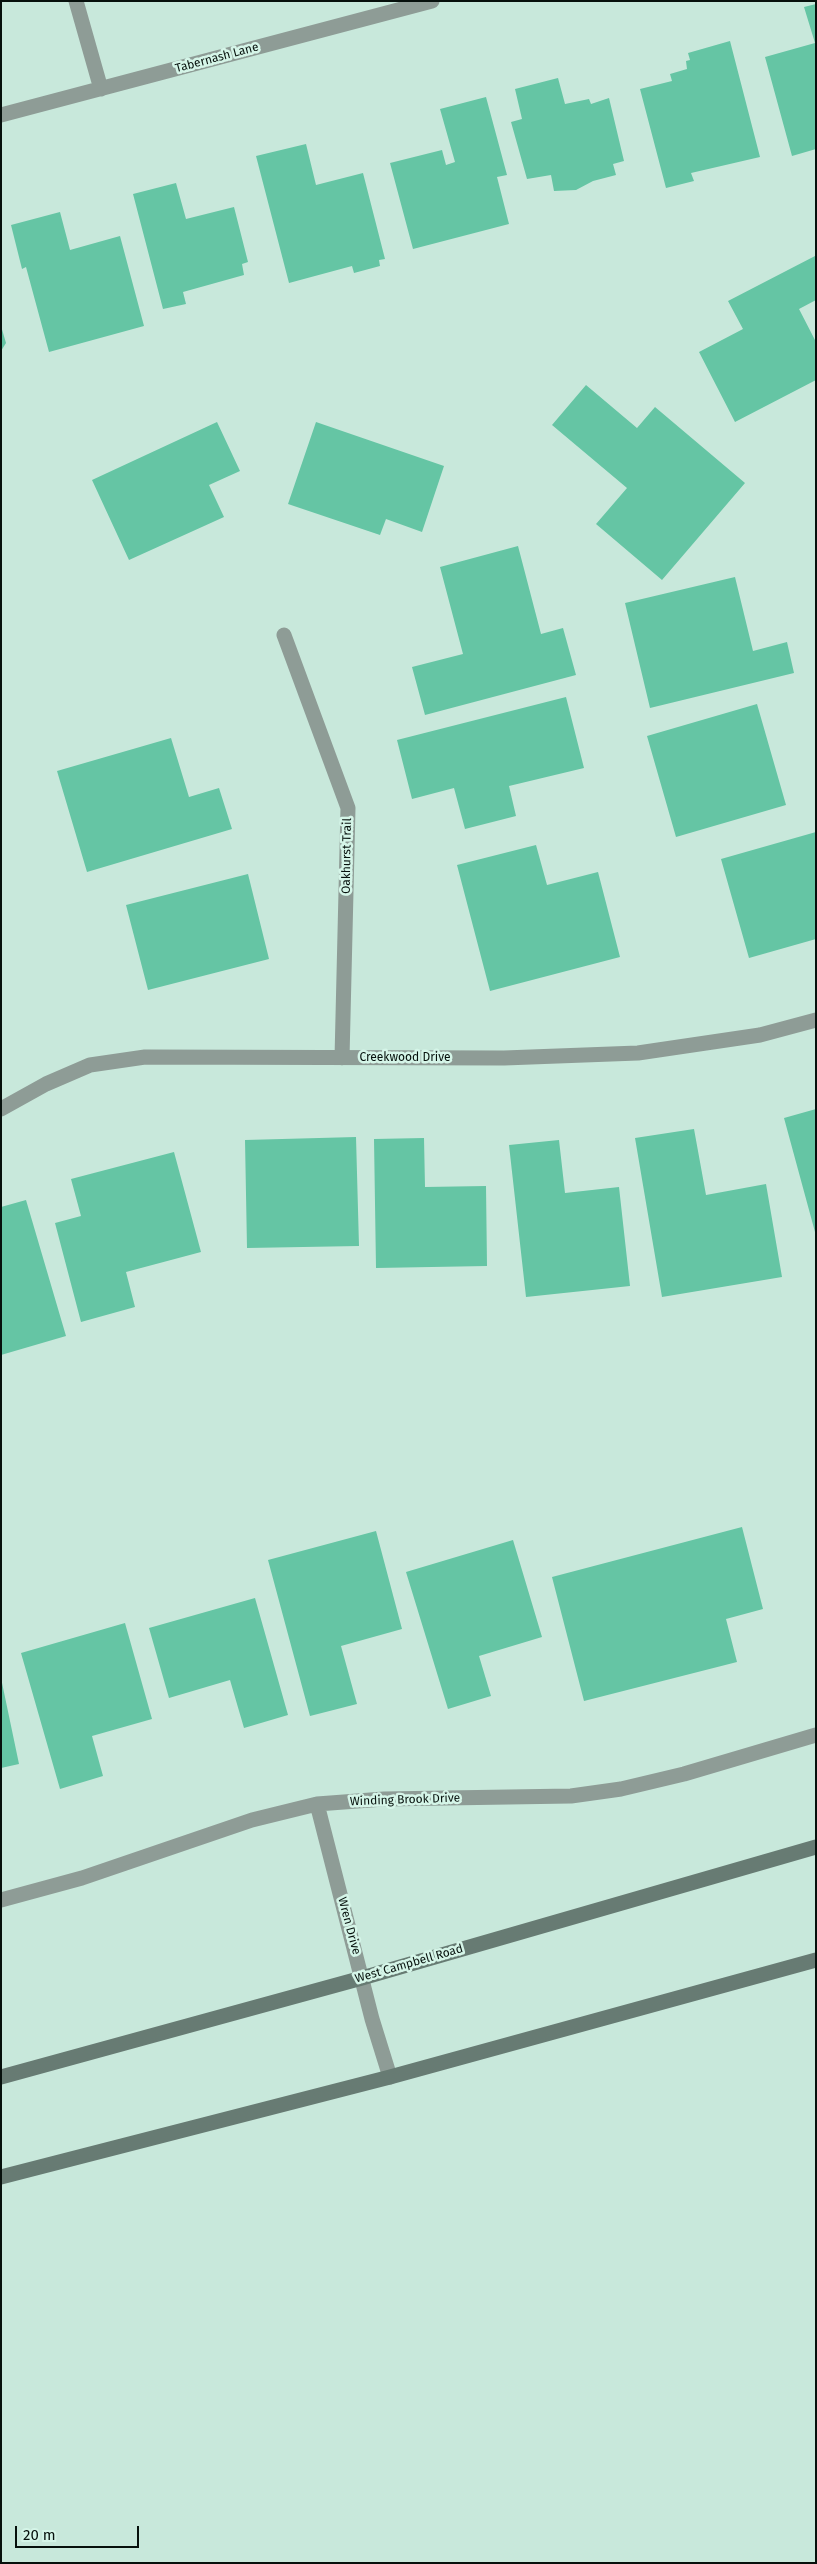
<!DOCTYPE html>
<style>
body{margin:0}
#map{position:relative;width:817px;height:2564px;overflow:hidden;background:#c8e8db;font-family:"Fira Sans",sans-serif}
canvas{display:block}
.frame{position:absolute;inset:0;border:2px solid #06100c;pointer-events:none}
.scale{position:absolute;left:15px;top:2526px;width:124px;height:22px;box-sizing:border-box;border:2px solid #06100c;border-top:0;padding-left:6px;font-size:15px;line-height:18px;white-space:nowrap;color:#06100c;-webkit-text-stroke:4px #d5f5e8;paint-order:stroke}
</style>
<div id="map">
<canvas width="817" height="2564"></canvas>
<div class="frame"></div>
<div class="scale">20 m</div>
</div>
<script>
const c = document.querySelector('canvas').getContext('2d');
c.lineJoin = 'round';
function fillPath(path, color) {
  c.fillStyle = color;
  c.fill(path, 'evenodd');
}
function toPath(rows) {
  const path = new Path2D();
  for (const r of rows) {
    path.moveTo(r[0], r[1]);
    for (let i = 2; i < r.length; i += 2) path.lineTo(r[i], r[i + 1]);
  }
  return path;
}
function strokePath(path, color, width, dash) {
  c.strokeStyle = color;
  c.lineWidth = width;
  c.lineCap = dash ? 'butt' : 'round';
  c.setLineDash(dash || []);
  c.stroke(path);
}
function drawText(font, color, halo, rows, align = 'center') {
  c.font = font + ' "Fira Sans",sans-serif';
  c.lineWidth = 5;
  c.setLineDash([]);
  c.textBaseline = 'middle';
  c.strokeStyle = halo;
  c.fillStyle = color;
  for (const [text, x, y, turn = 0] of rows) {
    c.save();
    c.translate(x, y);
    c.rotate((+turn || 0) * Math.PI / 180);
    c.textAlign = isNaN(turn) ? turn : align;
    if (halo) c.strokeText(text, 0, 0);
    c.fillText(text, 0, 0);
    c.restore();
  }
}
fillPath(toPath([
 [816,4,816,149,792,156,765,57,815,43,804,7],
 [730,41,760,157,691,173,694,181,666,188,640,89,672,81,670,74,687,69,686,61,690,60,688,53],
 [558,78,565,104,589,99,591,104,609,98,624,161,613,164,616,175,593,181,576,190,554,191,551,175,527,179,511,122,522,119,515,89],
 [486,97,507,175,497,177,509,224,413,249,390,163,442,150,446,165,455,162,440,109],
 [306,144,316,185,363,173,385,259,379,260,380,266,354,273,352,266,289,283,256,156],
 [176,183,186,219,234,207,248,262,242,264,244,275,183,292,186,304,163,309,133,194],
 [60,212,70,250,120,236,144,326,49,352,26,267,22,269,11,225],
 [815,256,816,300,799,309,816,342,816,380,735,422,699,352,743,329,728,301],
 [1,326,6,343,1,351],
 [586,385,637,428,655,407,745,483,662,580,596,524,627,488,552,425],
 [217,422,240,471,209,485,224,517,129,560,92,480],
 [316,422,444,466,422,532,386,519,380,535,288,504],
 [518,546,541,634,563,628,576,675,425,715,412,667,463,654,440,567],
 [735,577,753,651,787,642,794,673,650,708,625,603],
 [566,697,584,768,509,786,516,816,465,829,454,788,412,799,397,740],
 [757,704,786,805,676,837,647,736],
 [171,738,189,797,219,788,232,829,87,872,57,771],
 [816,832,816,939,749,958,721,859],
 [536,845,547,885,598,872,620,957,490,991,457,865],
 [248,874,269,959,148,990,126,905],
 [816,1109,816,1232,815,1232,784,1118],
 [694,1129,706,1195,766,1184,782,1277,662,1297,635,1138],
 [356,1137,359,1246,247,1248,245,1140],
 [424,1138,425,1187,486,1186,487,1266,376,1268,374,1139],
 [559,1140,565,1193,619,1187,630,1286,526,1297,509,1145],
 [174,1152,201,1252,126,1272,135,1307,81,1322,55,1223,81,1216,71,1179],
 [26,1200,66,1336,1,1355,1,1207],
 [742,1527,763,1609,726,1619,737,1662,584,1701,552,1577],
 [376,1531,402,1629,341,1646,357,1704,310,1716,268,1560],
 [513,1540,542,1637,479,1656,491,1696,448,1709,406,1572],
 [255,1598,288,1715,244,1728,230,1680,169,1698,149,1628],
 [125,1623,152,1719,92,1736,103,1776,60,1789,21,1653],
 [1,1678,19,1764,1,1768]
]), '#65c5a4');
strokePath(toPath([
 [76,1,101,89],
 [1,115,432,1],
 [284,635,348,808,342,1058],
 [1,1109,46,1084,90,1065,145,1057,504,1058,638,1053,760,1035,816,1020],
 [317,1804,372,2019,390,2077],
 [1,1900,82,1878,252,1820,317,1804,384,1799,571,1796,621,1789,684,1774,816,1735]
]), '#8e9c96', 15);
strokePath(toPath([
 [1,2077,362,1978,816,1847],
 [1,2177,390,2077,816,1960]
]), '#677b73', 15);
drawText('12px', '#06100c', '#d5f5e8', [
 ["Tabernash Lane",217,58,-15],
 ["Oakhurst Trail",347,856,-89],
 ["Creekwood Drive",405,1058],
 ["Winding Brook Drive",405,1800,-2],
 ["Wren Drive",349,1926,75],
 ["West Campbell Road",409,1964,-16]
]);
</script>
